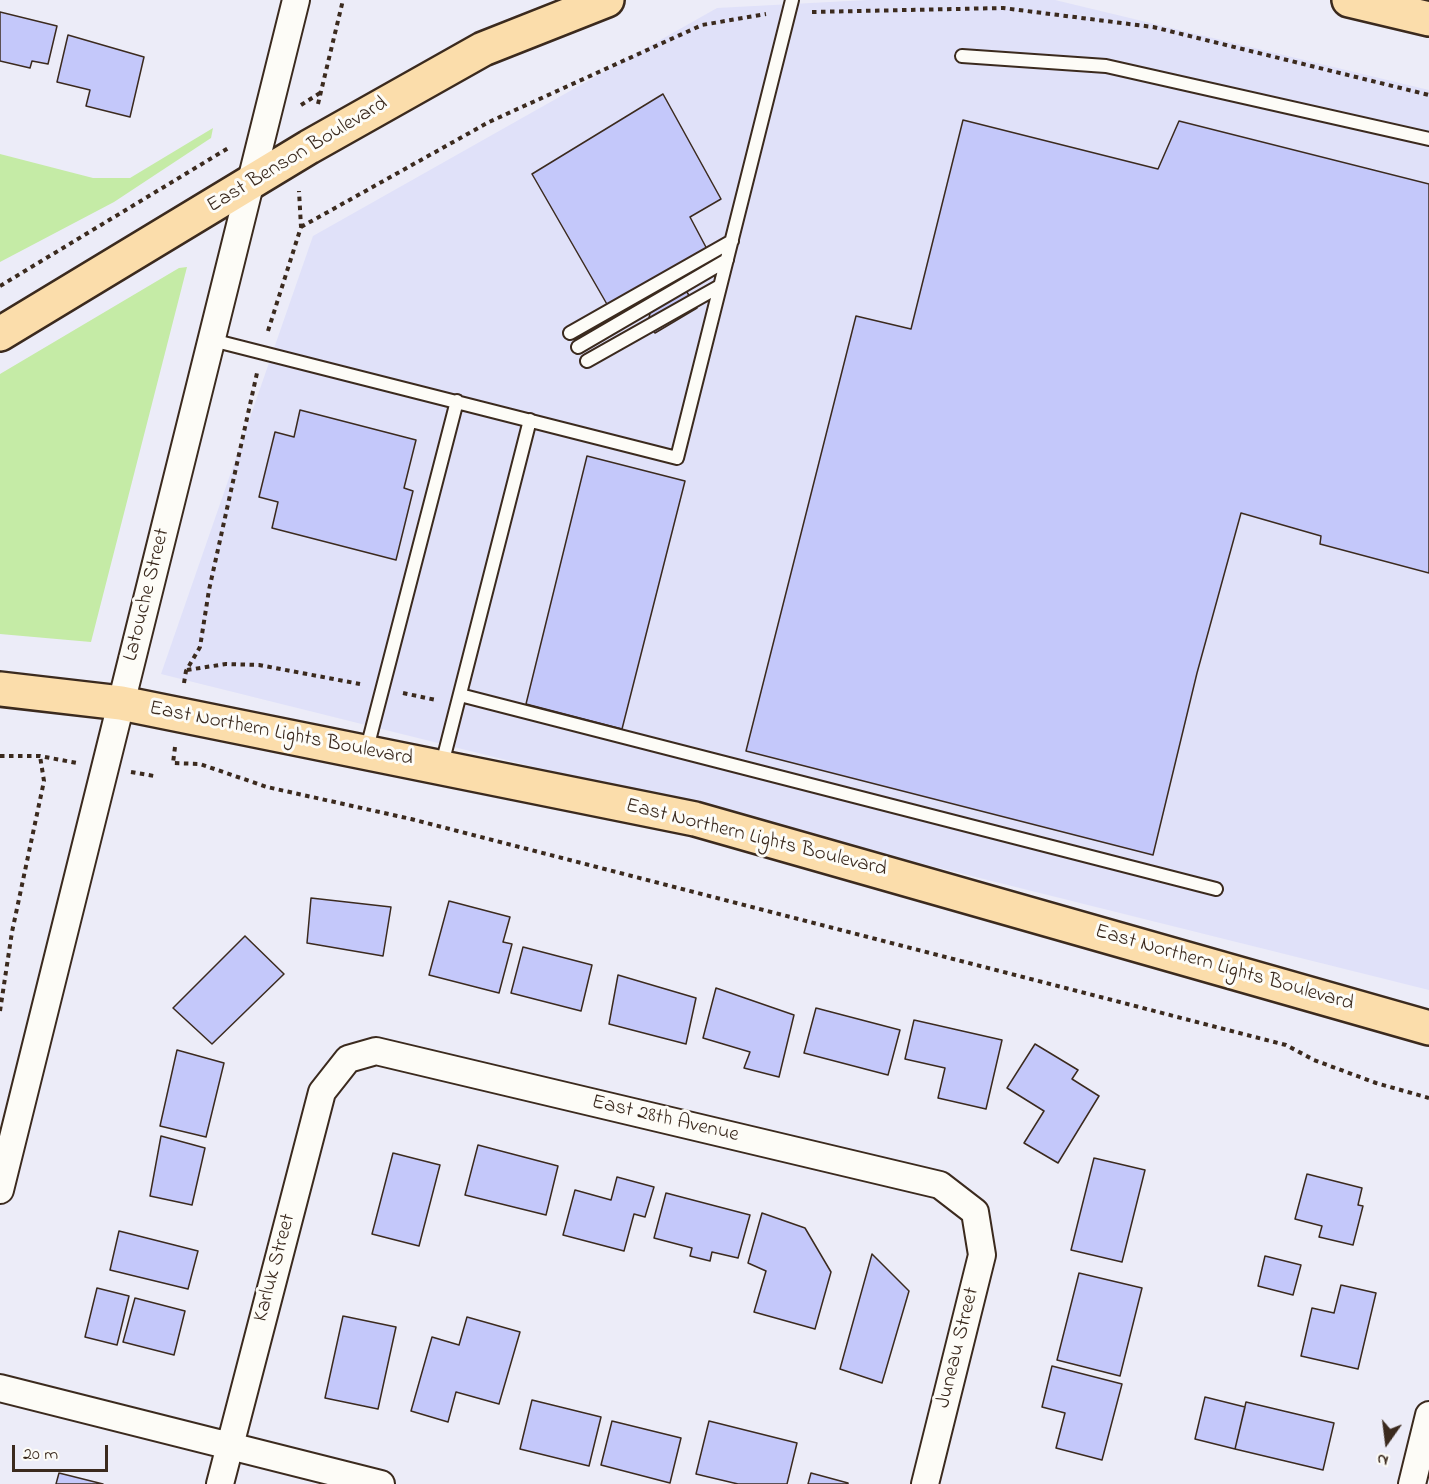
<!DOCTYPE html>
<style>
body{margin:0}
#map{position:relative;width:1429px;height:1484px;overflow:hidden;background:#ececf8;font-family:"Indie Flower",sans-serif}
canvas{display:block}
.north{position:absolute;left:1357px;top:1412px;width:60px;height:60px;-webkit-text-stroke:4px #fdfcf7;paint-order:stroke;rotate:194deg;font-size:16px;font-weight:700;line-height:24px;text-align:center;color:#3b2a1e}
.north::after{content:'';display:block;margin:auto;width:21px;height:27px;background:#3b2a1e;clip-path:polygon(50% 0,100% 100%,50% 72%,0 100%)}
.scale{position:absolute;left:12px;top:1445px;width:96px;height:27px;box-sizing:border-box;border:3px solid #3b2a1e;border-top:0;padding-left:8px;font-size:18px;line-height:21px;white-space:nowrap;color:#3b2a1e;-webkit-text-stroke:4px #fdfcf7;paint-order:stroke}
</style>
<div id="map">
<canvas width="1429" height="1484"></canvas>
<div class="north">N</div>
<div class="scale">20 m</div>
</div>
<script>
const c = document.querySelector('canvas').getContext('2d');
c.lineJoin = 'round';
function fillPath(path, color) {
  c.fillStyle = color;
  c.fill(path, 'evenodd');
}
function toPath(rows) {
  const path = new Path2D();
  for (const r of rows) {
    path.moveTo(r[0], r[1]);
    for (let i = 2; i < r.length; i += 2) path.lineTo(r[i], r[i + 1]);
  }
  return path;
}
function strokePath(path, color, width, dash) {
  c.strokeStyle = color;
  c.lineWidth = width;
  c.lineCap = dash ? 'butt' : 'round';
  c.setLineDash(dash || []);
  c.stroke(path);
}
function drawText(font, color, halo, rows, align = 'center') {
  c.font = font + ' "Indie Flower",sans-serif';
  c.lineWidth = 6;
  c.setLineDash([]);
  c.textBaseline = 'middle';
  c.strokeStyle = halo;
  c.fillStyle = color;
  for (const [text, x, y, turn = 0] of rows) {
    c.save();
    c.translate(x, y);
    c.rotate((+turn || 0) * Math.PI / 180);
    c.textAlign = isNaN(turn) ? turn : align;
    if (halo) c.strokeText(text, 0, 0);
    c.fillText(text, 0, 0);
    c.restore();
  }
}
fillPath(toPath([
 [867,0,1055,0,1429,90,1429,990,161,674,313,236,717,8]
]), '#e0e1f9');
fillPath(toPath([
 [213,128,211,138,114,202,0,262,0,154,93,178,130,178],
 [187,267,91,642,0,634,0,374,179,268]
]), '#c5eba6');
const building = toPath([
 [0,12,57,26,48,64,32,61,30,68,0,61,0,12],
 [68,35,144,57,130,117,86,106,90,90,57,82,68,35],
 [663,94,721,199,690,217,708,251,673,270,697,308,655,333,648,323,652,303,640,287,608,306,532,174,663,94],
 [963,120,1158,169,1179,121,1429,184,1429,573,1320,544,1321,536,1241,513,1197,673,1153,855,746,751,856,316,911,329,963,120],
 [300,410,416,440,404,488,413,491,396,560,272,528,278,502,259,497,275,432,294,437,300,410],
 [587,456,685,481,622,729,526,704,587,456],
 [311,898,391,907,383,956,307,943,311,898],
 [449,901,510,917,503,942,512,944,499,993,429,975,449,901],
 [245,936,284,974,212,1044,173,1008,245,936],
 [523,947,592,965,581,1011,511,993,523,947],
 [618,975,696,998,686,1044,609,1024,618,975],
 [716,988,794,1015,779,1077,744,1068,750,1052,703,1038,716,988],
 [816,1008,900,1030,888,1075,804,1053,816,1008],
 [914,1020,1002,1040,986,1109,938,1098,945,1068,905,1059,914,1020],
 [1035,1044,1078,1070,1072,1079,1099,1096,1058,1163,1024,1143,1044,1111,1007,1088,1035,1044],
 [177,1050,224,1063,206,1137,160,1126,177,1050],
 [161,1136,205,1148,192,1205,150,1196,161,1136],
 [478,1145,558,1166,546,1215,465,1195,478,1145],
 [393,1153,440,1165,419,1246,372,1234,393,1153],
 [1094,1158,1145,1170,1122,1262,1071,1250,1094,1158],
 [1307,1174,1362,1188,1358,1205,1363,1206,1353,1245,1319,1237,1322,1226,1295,1219,1307,1174],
 [617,1177,654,1187,645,1217,634,1214,624,1251,563,1235,575,1190,611,1200,617,1177],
 [666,1193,750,1215,738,1258,712,1252,710,1261,690,1256,692,1248,654,1238,666,1193],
 [762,1213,805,1228,831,1272,815,1329,754,1312,766,1271,748,1263,762,1213],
 [119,1231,198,1251,188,1289,110,1270,119,1231],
 [872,1254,909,1291,882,1383,840,1369,872,1254],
 [1265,1256,1301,1265,1293,1295,1258,1286,1265,1256],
 [1079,1273,1142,1288,1120,1376,1057,1360,1079,1273],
 [1341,1285,1376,1293,1358,1369,1301,1356,1312,1308,1334,1313,1341,1285],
 [97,1288,129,1296,117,1345,85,1337,97,1288],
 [135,1298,185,1311,174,1355,123,1342,135,1298],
 [343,1316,396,1327,378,1409,325,1398,343,1316],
 [467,1317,520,1332,499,1404,456,1392,448,1422,411,1411,432,1337,459,1345,467,1317],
 [1052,1366,1122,1384,1102,1460,1056,1448,1065,1413,1042,1407,1052,1366],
 [1205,1397,1245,1407,1235,1449,1195,1439,1205,1397],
 [532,1400,601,1417,589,1466,520,1449,532,1400],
 [1246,1402,1334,1423,1323,1470,1235,1449,1246,1402],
 [612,1421,681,1438,670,1483,601,1465,612,1421],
 [709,1421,797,1443,787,1484,738,1484,696,1474,709,1421],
 [59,1473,103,1484,56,1484,59,1473],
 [811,1473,848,1483,848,1484,808,1484,811,1473]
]);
fillPath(building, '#c4c8fa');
strokePath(building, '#3b2a1e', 1.5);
const service = toPath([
 [962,56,1106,66,1429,139],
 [570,333,732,241],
 [212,340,677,458,792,0],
 [578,347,727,260],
 [587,361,720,286],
 [460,695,1216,889],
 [366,752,457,401],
 [441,768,530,420]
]);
const minor = toPath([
 [0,1190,296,0],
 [0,1388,381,1484],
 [220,1484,322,1092,348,1059,376,1051,940,1185,975,1212,982,1255,925,1484],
 [1412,1484,1429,1415]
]);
const primary = toPath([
 [1349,0,1429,19],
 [0,334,309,147,483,49,607,0],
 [0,689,121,703,695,819,1429,1028]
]);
strokePath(service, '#3b2a1e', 16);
strokePath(minor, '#3b2a1e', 30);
strokePath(primary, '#3b2a1e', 38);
strokePath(toPath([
 [812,12,1003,8,1153,27,1429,95],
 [318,104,343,0],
 [301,105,320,93],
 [301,227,489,122,702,25,766,14],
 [0,286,230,147],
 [268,331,301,227,299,191],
 [187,670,226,664,259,665,360,684],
 [184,683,186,671,200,647,209,590,257,373],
 [403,693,436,700],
 [175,747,173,763,200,764,267,787,411,819,1286,1045,1314,1060,1376,1083,1429,1098],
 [0,756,40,756,77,763],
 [131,772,154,776],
 [0,1011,12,932,44,781,40,756]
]), '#3b2a1e', 4, [4.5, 4.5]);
strokePath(service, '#fdfcf7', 12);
strokePath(minor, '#fdfcf7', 26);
strokePath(primary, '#fbddab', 33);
drawText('21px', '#3b2a1e', '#fdfcf7', [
 ["East Benson Boulevard",298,156,-31],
 ["Latouche Street",148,595,-76],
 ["East Northern Lights Boulevard",281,735,11],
 ["East Northern Lights Boulevard",756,839,14],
 ["East Northern Lights Boulevard",1224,969,16],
 ["East 28th Avenue",665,1120,13],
 ["Karluk Street",276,1268,-75],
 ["Juneau Street",959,1348,-76]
]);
</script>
